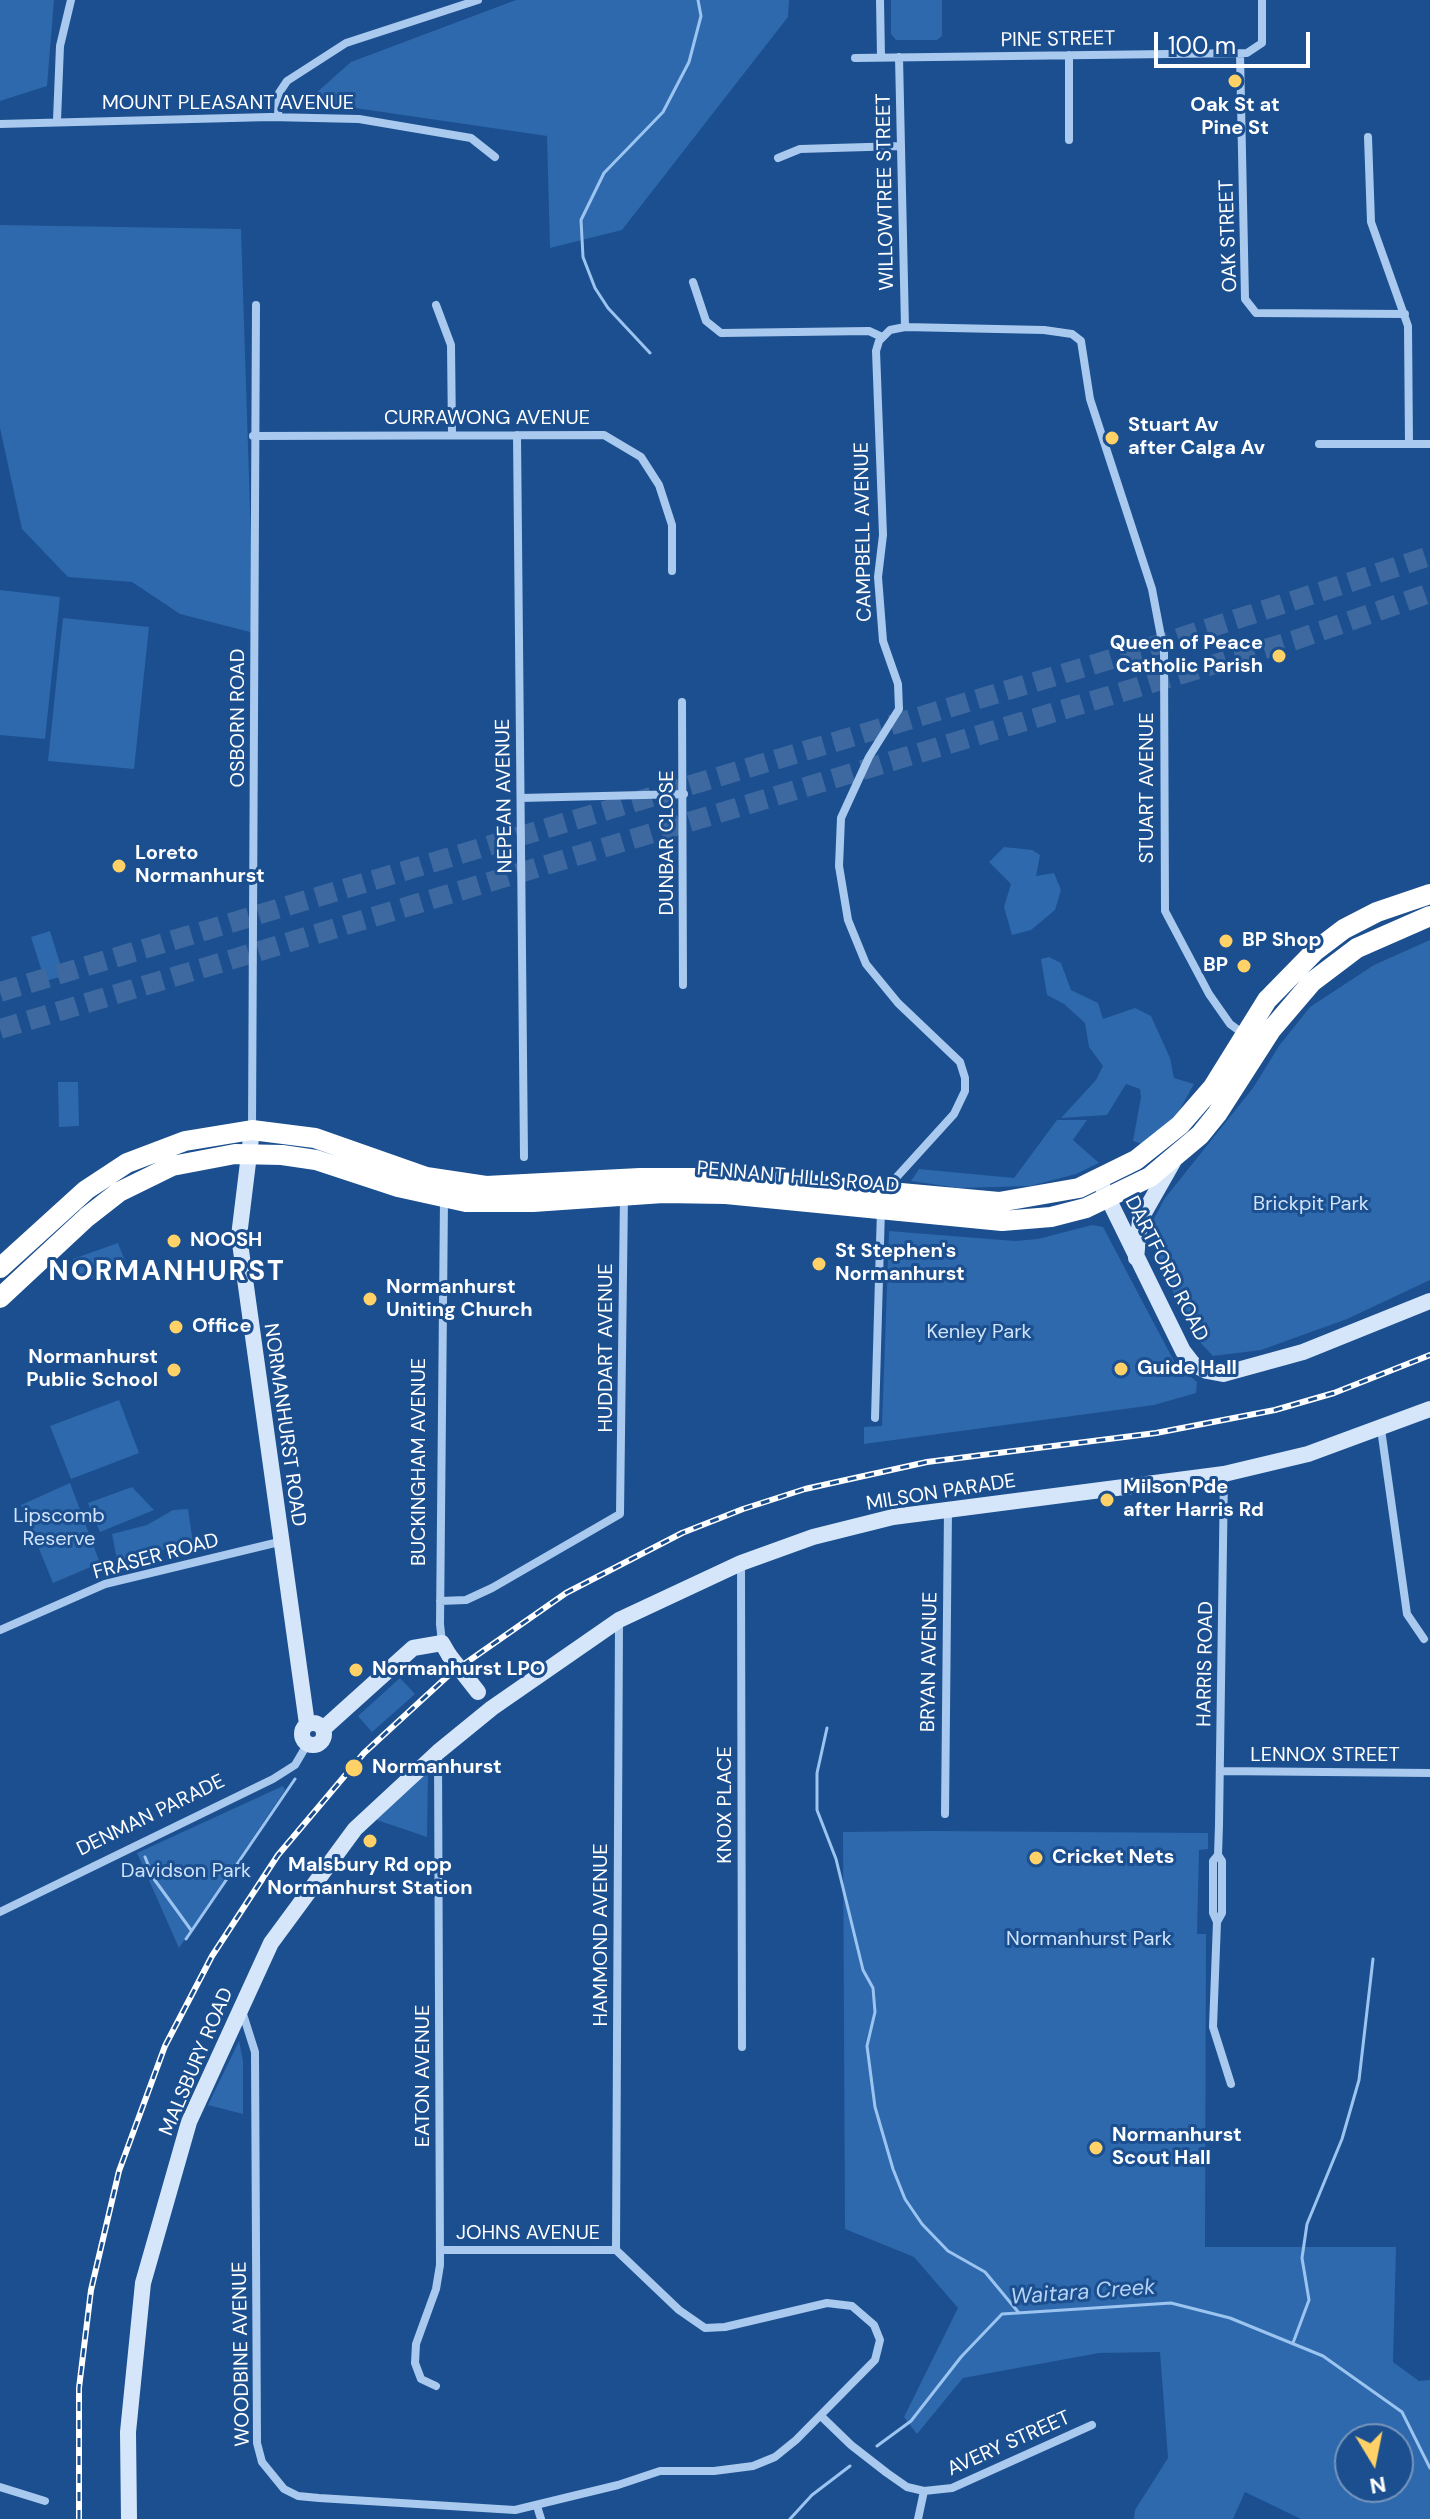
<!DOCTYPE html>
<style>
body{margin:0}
#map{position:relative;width:1430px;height:2519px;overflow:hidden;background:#1b4f8f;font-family:"DM Sans",sans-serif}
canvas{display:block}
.north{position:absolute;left:1334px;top:2423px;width:80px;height:80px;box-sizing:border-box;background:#1b4f8f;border:2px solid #7695bc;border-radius:50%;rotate:170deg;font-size:22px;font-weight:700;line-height:32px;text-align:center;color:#fff}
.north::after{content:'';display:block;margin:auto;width:28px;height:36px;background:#ffd166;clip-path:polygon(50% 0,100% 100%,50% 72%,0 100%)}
.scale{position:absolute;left:1154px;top:32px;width:156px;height:36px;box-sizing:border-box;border:4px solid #fff;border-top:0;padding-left:10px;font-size:24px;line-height:28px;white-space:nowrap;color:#fff;-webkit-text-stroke:6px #1b4f8f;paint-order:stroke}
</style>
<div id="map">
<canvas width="1430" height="2519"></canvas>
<div class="north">N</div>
<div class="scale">100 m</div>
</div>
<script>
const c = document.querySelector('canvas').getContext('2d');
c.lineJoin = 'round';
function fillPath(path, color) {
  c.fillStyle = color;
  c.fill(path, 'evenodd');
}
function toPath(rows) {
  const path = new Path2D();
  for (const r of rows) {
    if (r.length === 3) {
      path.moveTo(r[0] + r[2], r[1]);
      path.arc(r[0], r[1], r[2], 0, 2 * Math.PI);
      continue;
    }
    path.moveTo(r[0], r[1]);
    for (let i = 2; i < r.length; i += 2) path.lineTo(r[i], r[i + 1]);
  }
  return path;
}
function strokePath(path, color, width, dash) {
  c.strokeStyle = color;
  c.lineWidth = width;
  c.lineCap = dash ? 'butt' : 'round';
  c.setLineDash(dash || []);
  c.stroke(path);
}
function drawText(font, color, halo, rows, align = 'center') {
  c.font = font + ' "DM Sans",sans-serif';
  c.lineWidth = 6;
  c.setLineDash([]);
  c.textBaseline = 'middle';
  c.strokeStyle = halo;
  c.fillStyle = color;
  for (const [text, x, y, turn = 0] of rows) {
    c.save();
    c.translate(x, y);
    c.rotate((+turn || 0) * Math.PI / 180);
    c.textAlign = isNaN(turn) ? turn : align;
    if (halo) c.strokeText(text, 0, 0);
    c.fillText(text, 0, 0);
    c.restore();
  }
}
fillPath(toPath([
 [0,0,54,0,47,86,0,101],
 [516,0,789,0,788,17,622,230,550,248,547,136,307,101,351,62],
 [891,0,942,0,942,36,937,40,896,40,891,34],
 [0,225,241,229,254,633,180,614,132,582,68,577,22,529,0,428],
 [0,590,60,597,45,739,0,735],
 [63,618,149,627,134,769,48,761],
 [1004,847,1032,850,1040,855,1036,876,1054,873,1061,890,1055,910,1031,930,1012,935,1004,907,1011,884,989,862],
 [50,931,64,976,45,981,31,937],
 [1430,940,1430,1280,1347,1319,1261,1350,1213,1356,1196,1338,1187,1321,1161,1267,1149,1228,1165,1198,1253,1088,1279,1046,1310,1007,1374,965],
 [1049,957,1061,963,1071,990,1098,1003,1103,1019,1135,1008,1151,1016,1170,1058,1174,1078,1194,1084,1168,1131,1145,1145,1133,1141,1141,1097,1140,1089,1126,1084,1107,1115,1061,1118,1096,1080,1103,1066,1089,1047,1085,1023,1064,1004,1047,995,1041,959],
 [58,1082,78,1082,79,1126,59,1127],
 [1057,1120,1087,1120,1073,1140,1099,1163,1076,1174,1030,1186,958,1188,911,1181,919,1169,1014,1178],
 [1092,1225,1103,1227,1175,1363,1197,1382,1196,1393,1154,1405,864,1444,864,1427,882,1426,889,1231,1015,1241,1038,1239],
 [118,1243,127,1266,82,1282,73,1259],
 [119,1400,139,1453,71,1479,50,1426],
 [70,1483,100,1563,53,1583,21,1505],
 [132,1487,154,1510,100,1532,88,1503],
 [188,1509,193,1543,117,1560,112,1534,147,1525,173,1510],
 [400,1678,415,1694,372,1732,358,1716],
 [428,1769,427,1837,374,1819],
 [283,1786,285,1790,179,1948,137,1853],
 [930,1831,1208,1833,1208,1849,1199,1850,1197,1934,1206,1934,1205,2247,1396,2247,1393,2362,1419,2381,1430,2380,1430,2519,1301,2519,1245,2492,1233,2519,1134,2519,1135,2510,1168,2458,1160,2352,1099,2353,963,2378,917,2434,904,2417,958,2308,914,2257,845,2229,843,1832],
 [1350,2439,1398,2439,1398,2487,1350,2487],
 [239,2041,243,2061,243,2114,208,2105]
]), '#2e69ad');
strokePath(toPath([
 [650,353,608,308,595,288,583,257,581,220,604,173,663,112,689,62,701,16,698,0],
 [827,1728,817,1773,817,1810,836,1859,863,1970,873,1988,875,2012,867,2046,875,2107,893,2169,905,2199,922,2224,948,2251,985,2272,1019,2313],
 [145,1857,154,1879,191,1930],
 [186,1939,295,1779],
 [1293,2343,1309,2300,1302,2258,1307,2224,1342,2139,1359,2080,1373,1959],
 [877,2446,911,2421,961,2357,1002,2314,1171,2303,1230,2318,1323,2356,1402,2412,1430,2468],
 [790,2519,812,2495,850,2466]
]), '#9cc4f0', 3);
strokePath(toPath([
 [0,992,1145,649,1430,556],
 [0,1029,1295,640,1430,593]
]), '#3d69a0', 20, [20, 10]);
strokePath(toPath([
 [880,0,881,57],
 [1240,54,1245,299,1256,313,1405,314],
 [1069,55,1069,140],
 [899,57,905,327],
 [855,58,1247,53,1262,43,1262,0],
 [278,117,279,93,287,81,346,43,478,0],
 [57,120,60,46,71,0],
 [0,124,270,117,359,119,471,138,495,157],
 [1368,137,1371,222,1408,326,1409,444],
 [778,158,800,149,901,146],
 [693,282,706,321,721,333,869,331,882,337],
 [436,305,451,345,452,434],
 [517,435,524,1157],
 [253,436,604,435,641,457,659,485,672,525,672,571],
 [1319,444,1430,444],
 [682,702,683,985],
 [521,798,684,794],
 [252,1128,256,305],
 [884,1191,954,1114,965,1091,965,1078,960,1062,898,1003,866,964,848,920,839,866,841,818,869,757,899,709,898,684,883,641,878,577,883,535,876,351,879,341,890,330,905,327,1044,330,1072,334,1081,341,1090,399,1152,589,1164,652,1165,911,1209,994,1230,1024,1245,1035],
 [875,1418,881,1209],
 [1381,1429,1407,1614,1424,1639],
 [1224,1474,1219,1825,1218,1855,1213,1861,1213,1913,1217,1922,1213,2027,1231,2084],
 [741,1564,742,2047],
 [440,1601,466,1600,492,1588,620,1514,624,1195],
 [0,1630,105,1584,279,1542],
 [442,1643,440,1624,444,1199],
 [1220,1771,1430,1773],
 [945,1814,948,1510],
 [0,1912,273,1779,295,1765,308,1743],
 [1217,1922,1222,1913,1222,1861,1218,1855],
 [242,2011,255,2052,257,2443,262,2462,284,2489,298,2496,319,2498,515,2510,618,2485,660,2471,714,2471,753,2466,775,2457,796,2440,875,2360,880,2340,874,2325,852,2306,827,2303,725,2327,705,2328,679,2310,616,2250],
 [440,2250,616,2250],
 [616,2250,619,1621],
 [436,2386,421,2379,415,2363,416,2344,436,2289,440,2265,438,1753],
 [821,2416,851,2445,887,2473,907,2487,924,2491,952,2488,1092,2425],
 [0,2487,45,2501],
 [537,2506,541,2519],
 [918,2519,924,2491]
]), '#a9c9ee', 8);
strokePath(toPath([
 [252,1130,239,1236,307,1724],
 [1103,1188,1183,1351,1193,1364,1207,1371,1223,1374,1303,1352,1430,1301],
 [1136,1258,1140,1220,1173,1162],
 [313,1734,11],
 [323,1729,413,1648,442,1643,449,1655],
 [129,2519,128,2432,143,2283,189,2122,271,1943,355,1829,438,1752,492,1708,619,1620,741,1563,813,1537,893,1517,1224,1474,1308,1454,1430,1409]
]), '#d6e6fa', 16);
strokePath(toPath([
 [0,1268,86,1190,127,1163,185,1141,252,1130,315,1138,426,1177,486,1186,640,1178,737,1178,999,1202,1079,1188,1136,1160,1180,1125,1213,1087,1267,1000,1315,951,1344,929,1377,912,1430,894],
 [0,1298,87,1217,119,1192,172,1166,235,1154,282,1155,316,1160,398,1187,466,1202,533,1202,663,1193,726,1194,1002,1221,1051,1217,1086,1208,1150,1177,1200,1135,1217,1114,1271,1030,1312,982,1357,948,1430,916]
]), '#fff', 20);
const rail = toPath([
 [79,2519,79,2388,91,2290,119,2171,165,2046,212,1956,278,1855,364,1753,450,1674,566,1593,682,1533,743,1509,805,1489,927,1462,1156,1433,1275,1410,1334,1393,1430,1355]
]);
strokePath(rail, '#fff', 6);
strokePath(rail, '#1b4f8f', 3, [9]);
strokePath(toPath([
 [449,1655,478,1692]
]), '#d6e6fa', 16);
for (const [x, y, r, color] of [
 [1235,81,8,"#ffd166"],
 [1112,438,8,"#ffd166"],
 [1279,656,8,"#ffd166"],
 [119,866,8,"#ffd166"],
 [1226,941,8,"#ffd166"],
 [1244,966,8,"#ffd166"],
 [174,1241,8,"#ffd166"],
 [819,1264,8,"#ffd166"],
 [370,1299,8,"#ffd166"],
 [176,1327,8,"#ffd166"],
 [1121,1369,8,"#ffd166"],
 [174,1370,8,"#ffd166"],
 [1107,1500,8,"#ffd166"],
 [356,1670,8,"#ffd166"],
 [354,1768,10,"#ffd166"],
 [370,1841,8,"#ffd166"],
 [1036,1858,8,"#ffd166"],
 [1096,2148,8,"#ffd166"]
]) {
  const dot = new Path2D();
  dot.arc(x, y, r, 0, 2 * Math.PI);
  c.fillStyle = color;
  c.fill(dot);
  strokePath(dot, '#1b4f8f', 3);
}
drawText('20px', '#fff', '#1b4f8f', [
 ["PINE STREET",1058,40,-1],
 ["MOUNT PLEASANT AVENUE",228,104],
 ["WILLOWTREE STREET",886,192,-91],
 ["OAK STREET",1229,236,-92],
 ["CURRAWONG AVENUE",487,419],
 ["CAMPBELL AVENUE",864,532,-91],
 ["OSBORN ROAD",239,718,-90],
 ["STUART AVENUE",1148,788,-90],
 ["NEPEAN AVENUE",505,796,-91],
 ["DUNBAR CLOSE",668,843,-90],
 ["PENNANT HILLS ROAD",798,1178,5],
 ["DARTFORD ROAD",1166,1269,63],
 ["HUDDART AVENUE",607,1348,-90],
 ["NORMANHURST ROAD",284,1425,82],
 ["BUCKINGHAM AVENUE",420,1462,-90],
 ["MILSON PARADE",941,1493,-9],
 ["FRASER ROAD",156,1557,-15],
 ["BRYAN AVENUE",930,1662,-89],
 ["HARRIS ROAD",1206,1664,-89],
 ["LENNOX STREET",1325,1756],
 ["KNOX PLACE",726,1805,-90],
 ["DENMAN PARADE",151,1816,-26],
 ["HAMMOND AVENUE",602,1935,-90],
 ["MALSBURY ROAD",197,2062,-67],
 ["EATON AVENUE",424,2076,-90],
 ["JOHNS AVENUE",528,2234],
 ["WOODBINE AVENUE",242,2354,-91],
 ["AVERY STREET",1009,2444,-24]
]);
drawText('bold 20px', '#fff', '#1b4f8f', [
 ["Oak St at",1235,106,"center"],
 ["Pine St",1235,129,"center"],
 ["Stuart Av",1128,426],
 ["after Calga Av",1128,449],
 ["Queen of Peace",1263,644,"right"],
 ["Catholic Parish",1263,667,"right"],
 ["Loreto",135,854],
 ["Normanhurst",135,877],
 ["BP Shop",1242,941],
 ["BP",1228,966,"right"],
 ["NOOSH",190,1241],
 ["St Stephen's",835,1252],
 ["Normanhurst",835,1275],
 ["Normanhurst",386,1288],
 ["Uniting Church",386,1311],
 ["Office",192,1327],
 ["Normanhurst",158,1358,"right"],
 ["Public School",158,1381,"right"],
 ["Guide Hall",1137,1369],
 ["Milson Pde",1123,1488],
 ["after Harris Rd",1123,1511],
 ["Normanhurst LPO",372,1670],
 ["Normanhurst",372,1768],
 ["Cricket Nets",1052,1858],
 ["Malsbury Rd opp",370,1866,"center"],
 ["Normanhurst Station",370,1889,"center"],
 ["Normanhurst",1112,2136],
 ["Scout Hall",1112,2159]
], 'left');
drawText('20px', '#cfe3fa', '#1b4f8f', [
 ["Brickpit Park",1311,1205],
 ["Kenley Park",979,1333],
 ["Lipscomb",59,1517],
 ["Reserve",59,1540],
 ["Davidson Park",186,1872],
 ["Normanhurst Park",1089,1940]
]);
drawText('italic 22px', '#b5d3f5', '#1b4f8f', [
 ["Waitara Creek",1083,2293,-4]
]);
c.letterSpacing = '2px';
drawText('bold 28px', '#fff', '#1b4f8f', [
 ["NORMANHURST",167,1273]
]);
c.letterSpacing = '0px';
</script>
